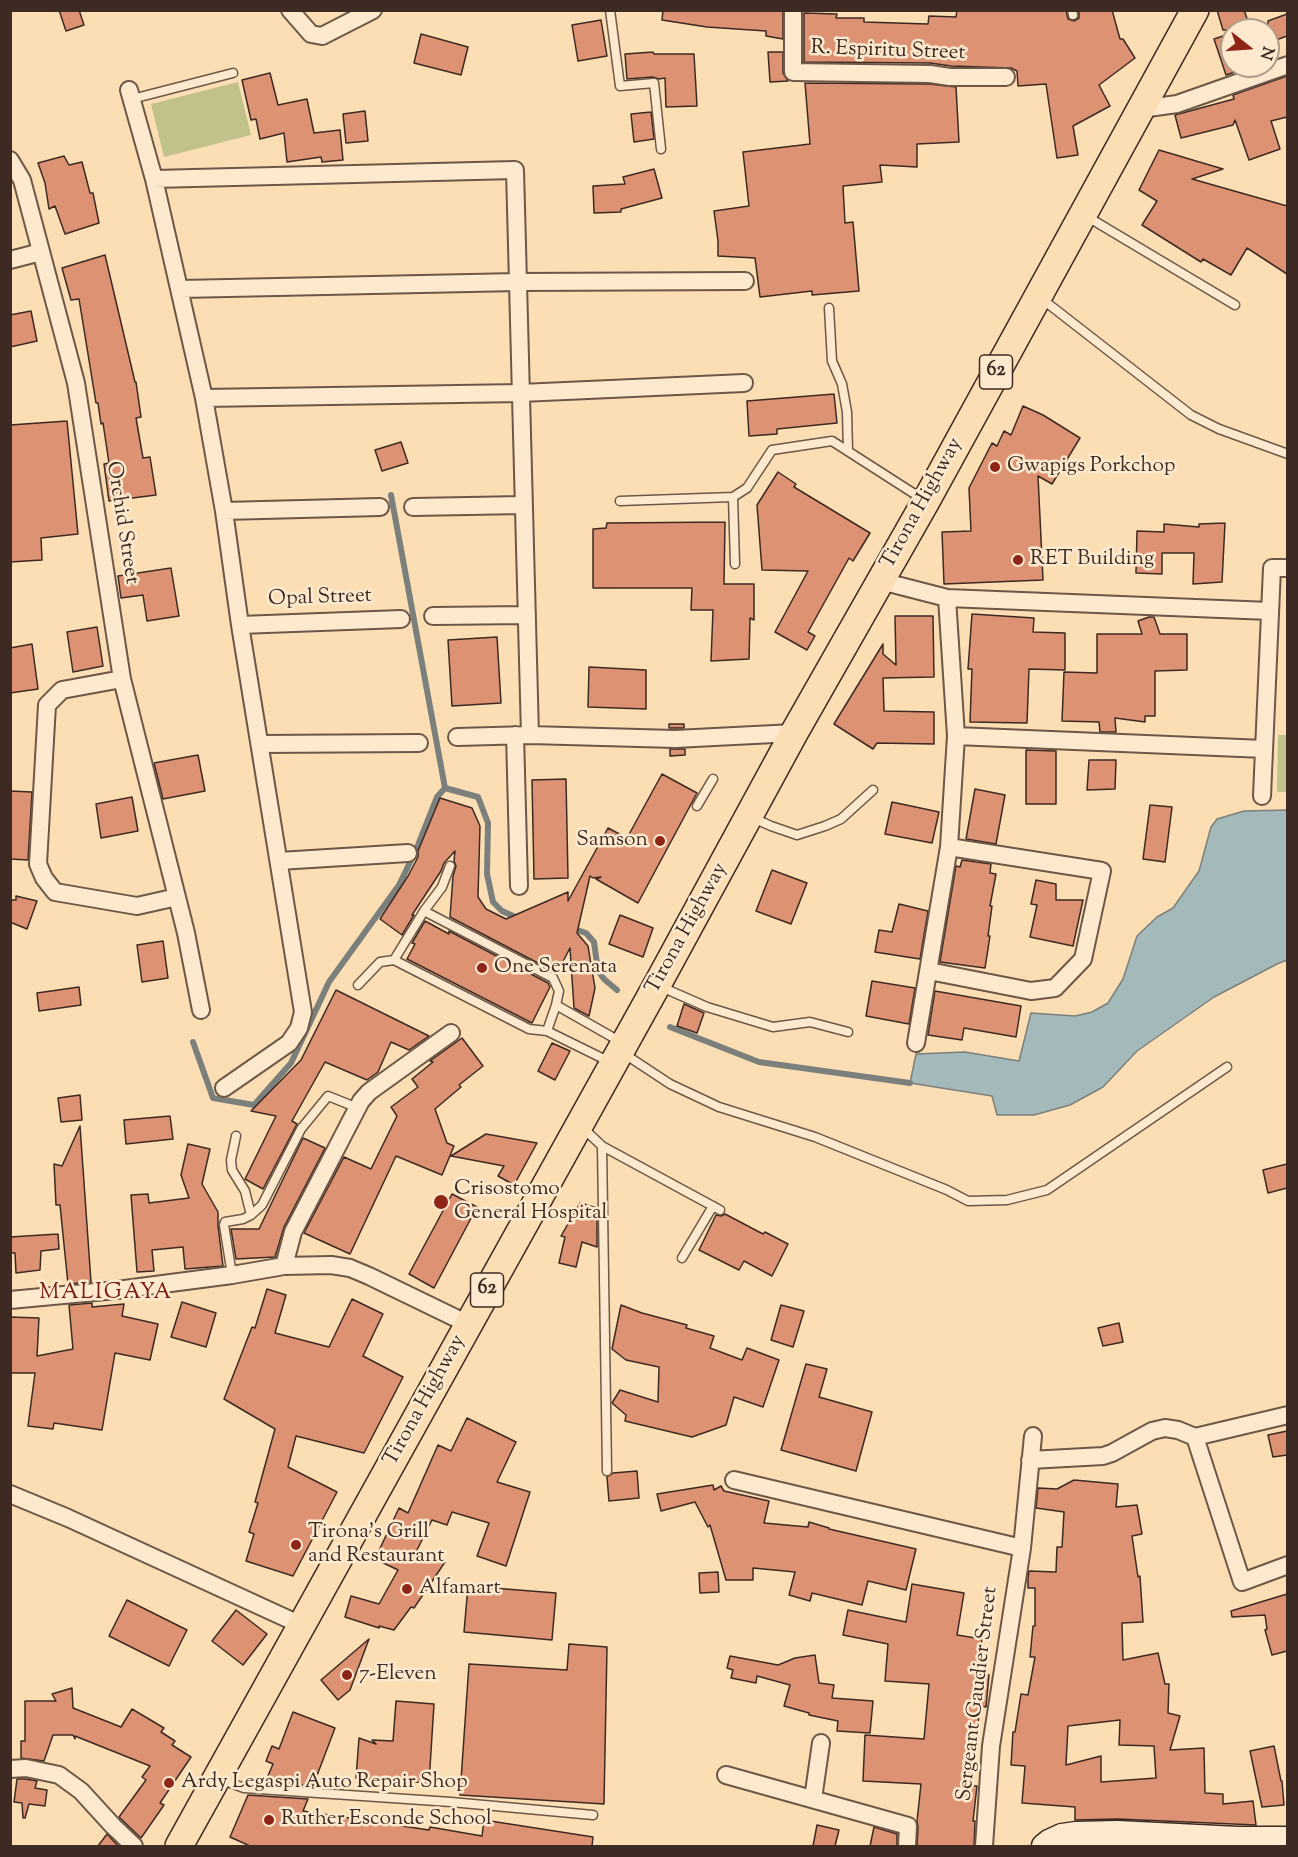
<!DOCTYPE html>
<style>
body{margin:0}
#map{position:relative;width:1298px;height:1857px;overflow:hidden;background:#fcdeb4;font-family:"Sorts Mill Goudy",serif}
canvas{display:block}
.frame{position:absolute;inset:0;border:12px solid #3d2a22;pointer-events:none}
.north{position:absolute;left:1220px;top:18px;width:60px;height:60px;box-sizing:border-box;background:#fdeace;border:2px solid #b09d89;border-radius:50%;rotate:107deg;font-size:16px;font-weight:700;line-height:24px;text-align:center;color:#3d2a22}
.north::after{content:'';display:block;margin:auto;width:21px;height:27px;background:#8f2418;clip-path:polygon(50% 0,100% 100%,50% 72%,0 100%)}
</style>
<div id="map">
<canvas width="1298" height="1857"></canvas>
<div class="frame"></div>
<div class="north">N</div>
</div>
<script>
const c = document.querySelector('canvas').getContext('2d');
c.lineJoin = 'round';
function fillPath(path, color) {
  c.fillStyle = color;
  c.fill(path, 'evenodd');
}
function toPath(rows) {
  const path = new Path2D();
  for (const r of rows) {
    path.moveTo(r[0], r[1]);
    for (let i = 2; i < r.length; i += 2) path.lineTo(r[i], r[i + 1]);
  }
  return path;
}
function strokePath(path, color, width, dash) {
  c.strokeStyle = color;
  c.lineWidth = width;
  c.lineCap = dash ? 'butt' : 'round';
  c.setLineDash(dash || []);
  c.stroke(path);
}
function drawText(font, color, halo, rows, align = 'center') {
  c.font = font + ' "Sorts Mill Goudy",serif';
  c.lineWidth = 5;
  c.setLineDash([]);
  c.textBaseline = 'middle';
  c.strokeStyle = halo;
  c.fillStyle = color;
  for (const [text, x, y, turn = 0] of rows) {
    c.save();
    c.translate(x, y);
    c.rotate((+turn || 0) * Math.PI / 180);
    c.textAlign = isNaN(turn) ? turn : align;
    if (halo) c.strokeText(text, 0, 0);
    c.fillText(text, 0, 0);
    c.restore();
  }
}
fillPath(toPath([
 [238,82,251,135,164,157,151,104],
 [1278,735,1287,735,1287,792,1277,792]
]), '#c1c18c');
const water = toPath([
 [1287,810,1287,960,1277,964,1214,997,1137,1051,1103,1087,1070,1105,1034,1115,997,1115,992,1096,910,1083,916,1054,965,1052,1019,1061,1031,1013,1075,1016,1092,1012,1108,1003,1123,979,1137,936,1157,917,1173,908,1199,871,1211,827,1217,819,1244,811,1287,810]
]);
fillPath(water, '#a4b9b9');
strokePath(water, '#7b807d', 1.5);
strokePath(toPath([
 [391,495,445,788],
 [571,928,586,933,594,942,598,971,604,979,617,990],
 [670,1027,759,1062,910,1083],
 [193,1042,213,1098,254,1105,291,1063,329,982,399,885,416,850,437,797,445,788,478,797,488,823,487,874,493,902,502,911,518,918]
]), '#7b807d', 6);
const building = toPath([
 [59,10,79,10,84,25,66,31,59,10],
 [663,10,783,10,783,39,766,36,766,31,707,27,662,20,663,10],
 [957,10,1066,10,1068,19,1074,21,1079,18,1079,10,1112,10,1120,39,1123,39,1135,58,1099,85,1110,106,1073,126,1078,155,1057,158,1046,84,1018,86,1017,71,1011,68,951,66,930,63,804,62,804,13,837,14,836,18,864,18,864,22,928,24,929,16,956,17,957,10],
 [1217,10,1244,10,1251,30,1223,30,1217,10],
 [1287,14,1287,36,1268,43,1268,21,1287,14],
 [601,20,607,56,578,61,572,25,601,20],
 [1232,33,1232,66,1253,66,1226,75,1214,39,1232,33],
 [421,34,468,47,461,75,414,63,421,34],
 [653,52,654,54,694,54,697,106,666,107,665,78,659,79,653,77,627,79,625,54,653,52],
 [768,52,783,52,783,73,788,81,770,82,768,52],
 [270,73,278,105,307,99,314,133,340,130,343,160,322,162,321,157,287,162,284,133,260,139,256,119,251,120,242,80,270,73],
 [1287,76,1287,117,1271,121,1280,149,1249,160,1235,120,1233,125,1181,138,1175,115,1234,99,1233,95,1287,76],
 [805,83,929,84,956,87,959,142,917,144,917,167,880,165,882,182,843,186,845,223,853,222,859,291,812,295,812,291,760,297,755,258,718,256,718,241,714,211,749,206,743,152,810,144,805,83],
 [365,111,368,141,346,143,343,114,365,111],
 [651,112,654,139,634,142,631,114,651,112],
 [1159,150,1223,169,1192,179,1287,206,1287,274,1247,248,1231,275,1203,259,1201,262,1142,225,1157,201,1139,190,1159,150],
 [64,156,69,165,82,162,90,193,93,193,99,223,65,234,55,206,49,209,45,183,38,163,64,156],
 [654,169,662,198,621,209,621,212,594,213,593,186,625,184,623,177,654,169],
 [105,255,135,382,136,382,141,417,136,418,143,458,150,457,156,495,109,501,104,464,109,463,103,423,101,424,98,403,96,403,79,299,71,300,62,268,105,255],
 [31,311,37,341,10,347,10,315,31,311],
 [834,394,837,423,777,429,777,434,749,436,747,401,834,394],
 [1023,406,1043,415,1080,438,1052,484,1038,476,1043,580,944,584,942,532,971,531,969,488,992,443,997,446,1004,431,1011,435,1023,406],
 [67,421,78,534,41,538,42,560,10,562,10,425,67,421],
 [401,442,408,463,382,471,375,450,401,442],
 [778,472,796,484,794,487,870,533,853,561,849,558,808,632,815,636,807,650,775,632,808,571,762,570,757,505,778,472],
 [725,522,724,584,754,584,754,620,750,618,749,659,711,661,713,610,691,610,692,588,593,588,593,529,606,528,607,523,725,522],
 [1225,523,1222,582,1193,584,1194,553,1162,553,1162,574,1136,573,1137,531,1164,532,1164,524,1199,527,1199,524,1225,523],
 [171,568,179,616,147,621,143,595,121,598,118,576,171,568],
 [972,614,1034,618,1033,632,1065,633,1065,670,1029,669,1027,723,970,722,972,669,968,669,972,614],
 [895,616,933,616,934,677,883,678,884,711,934,712,934,744,877,743,873,749,834,724,883,644,883,654,896,665,895,616],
 [1149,617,1154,617,1160,634,1187,634,1187,670,1155,671,1155,716,1145,716,1145,722,1115,718,1116,732,1100,732,1099,722,1062,721,1064,672,1097,673,1097,634,1142,634,1138,621,1149,617],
 [97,627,103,666,73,672,67,632,97,627],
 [497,637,501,703,452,706,448,640,497,637],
 [32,644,38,689,10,693,10,648,32,644],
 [589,667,646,670,646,709,588,707,589,667],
 [669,724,684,724,684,728,669,728,669,724],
 [670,749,685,749,685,755,670,756,670,749],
 [1026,750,1056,751,1056,804,1026,804,1026,750],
 [198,755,205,791,163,799,154,763,198,755],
 [1089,760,1116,760,1115,789,1087,790,1089,760],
 [662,774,697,793,638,903,596,879,601,877,593,878,590,876,577,933,588,946,595,988,589,1016,574,1008,570,948,557,973,450,917,453,876,456,866,454,861,455,851,444,863,441,871,412,915,414,915,402,935,380,919,408,876,418,857,418,851,440,798,472,808,480,826,478,897,486,909,506,919,568,892,568,901,608,828,627,838,662,774],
 [566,779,568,878,534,879,532,780,566,779],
 [975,789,1005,795,996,844,966,839,975,789],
 [10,791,32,792,28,860,10,859,10,791],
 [132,797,138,831,101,838,96,804,132,797],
 [892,802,939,812,932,843,885,834,892,802],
 [1150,805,1172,807,1165,862,1143,859,1150,805],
 [962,860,991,864,990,873,996,874,990,906,992,906,988,936,990,936,985,968,940,962,956,866,960,867,962,860],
 [772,870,807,883,791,924,756,911,772,870],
 [1036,880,1056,884,1056,900,1083,900,1073,946,1030,937,1037,905,1031,904,1036,880],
 [16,896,37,901,27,929,10,922,10,900,16,900,16,896],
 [899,904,928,911,920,959,875,952,879,930,892,932,899,904],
 [620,915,653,928,643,957,609,944,620,915],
 [425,921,449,934,449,931,548,983,550,987,532,1023,407,959,415,944,412,943,425,921],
 [163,941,168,978,142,982,137,945,163,941],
 [872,981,915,988,909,1024,866,1016,872,981],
 [79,987,81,1005,39,1011,37,993,79,987],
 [336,990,429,1036,409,1050,391,1042,378,1072,367,1080,325,1062,292,1121,297,1124,263,1189,245,1179,276,1116,251,1111,301,1060,336,990],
 [935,991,1021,1006,1016,1037,964,1028,962,1040,928,1035,935,991],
 [684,1004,704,1013,697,1033,677,1026,684,1004],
 [462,1038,483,1066,459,1085,461,1087,435,1109,447,1143,454,1146,442,1175,396,1156,350,1254,304,1233,344,1157,371,1169,397,1116,391,1107,418,1087,412,1079,433,1062,430,1061,462,1038],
 [552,1043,570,1051,555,1080,538,1071,552,1043],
 [80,1095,82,1120,61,1122,58,1098,80,1095],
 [170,1116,173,1139,126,1144,124,1120,170,1116],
 [80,1126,91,1282,68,1284,60,1205,56,1205,54,1164,62,1166,80,1126],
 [486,1134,537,1143,514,1185,498,1176,504,1166,451,1156,486,1134],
 [303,1138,325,1148,284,1227,275,1257,236,1259,231,1229,259,1229,303,1138],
 [188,1144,210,1149,202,1184,218,1212,218,1226,223,1266,185,1269,183,1247,152,1250,154,1271,137,1272,131,1195,148,1194,149,1203,189,1198,181,1175,188,1144],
 [1287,1164,1287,1188,1268,1193,1263,1170,1287,1164],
 [452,1194,477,1207,434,1288,409,1274,452,1194],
 [580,1203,597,1208,597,1247,582,1242,576,1267,559,1263,565,1237,561,1236,580,1203],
 [725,1214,763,1234,765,1232,788,1244,772,1276,744,1261,739,1270,699,1250,716,1215,721,1216,725,1214],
 [58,1234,59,1249,41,1251,40,1270,16,1273,15,1253,10,1253,10,1237,58,1234],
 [267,1289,286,1295,275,1333,329,1347,352,1299,383,1314,363,1356,403,1377,364,1453,296,1436,288,1467,337,1492,293,1576,246,1561,254,1534,249,1532,258,1503,255,1502,275,1429,224,1399,252,1327,255,1328,267,1289],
 [182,1302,216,1313,206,1347,171,1337,182,1302],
 [92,1303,92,1307,124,1304,122,1316,158,1324,150,1360,115,1353,102,1430,54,1423,53,1429,28,1426,35,1373,10,1373,10,1317,39,1318,37,1356,73,1349,69,1305,92,1303],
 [621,1305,642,1313,687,1325,686,1328,714,1336,710,1348,742,1360,747,1348,779,1360,763,1407,734,1397,726,1425,692,1437,625,1421,626,1415,612,1403,620,1390,658,1402,659,1367,626,1360,612,1349,621,1305],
 [781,1305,804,1311,793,1347,771,1340,781,1305],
 [1119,1323,1123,1342,1103,1346,1098,1328,1119,1323],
 [806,1364,827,1369,819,1397,872,1412,856,1471,781,1450,806,1364],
 [467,1418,516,1442,497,1482,530,1492,506,1566,477,1556,489,1523,452,1512,447,1525,432,1520,415,1554,445,1562,414,1608,411,1607,394,1630,379,1626,379,1628,345,1617,351,1596,379,1604,398,1570,375,1559,399,1508,408,1513,438,1445,451,1451,467,1418],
 [1287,1431,1287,1455,1273,1457,1268,1435,1287,1431],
 [637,1471,639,1498,609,1501,607,1477,613,1473,637,1471],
 [1074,1480,1118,1484,1116,1507,1137,1505,1142,1534,1132,1536,1138,1577,1140,1576,1143,1622,1122,1623,1123,1660,1158,1653,1165,1684,1169,1684,1168,1713,1180,1716,1170,1750,1204,1748,1205,1793,1223,1794,1223,1804,1253,1801,1256,1825,1118,1819,1075,1820,1075,1807,1022,1803,1025,1766,1011,1765,1013,1732,1015,1732,1021,1694,1028,1695,1035,1657,1030,1657,1033,1626,1035,1626,1035,1588,1028,1588,1028,1578,1029,1571,1056,1572,1057,1547,1062,1547,1064,1512,1036,1508,1038,1488,1057,1489,1074,1480],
 [1120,1720,1119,1745,1154,1746,1156,1778,1101,1782,1101,1756,1066,1765,1068,1726,1120,1720],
 [713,1485,714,1490,721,1486,724,1491,769,1501,764,1523,808,1527,809,1522,829,1528,829,1529,916,1549,906,1590,868,1581,862,1605,812,1593,810,1601,789,1595,795,1572,753,1568,753,1580,726,1580,710,1525,708,1527,695,1502,661,1511,657,1494,713,1485],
 [718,1572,719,1592,700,1593,699,1573,718,1572],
 [912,1584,964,1593,957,1635,982,1639,977,1674,989,1675,986,1707,980,1706,976,1741,975,1741,971,1786,977,1786,973,1821,975,1821,974,1846,917,1846,918,1827,917,1821,921,1784,863,1781,865,1735,924,1739,929,1684,885,1681,888,1644,843,1635,848,1610,906,1622,912,1584],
 [468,1586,556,1593,552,1640,464,1632,468,1586],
 [1287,1594,1287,1651,1272,1655,1265,1630,1267,1629,1265,1615,1232,1617,1231,1611,1287,1594],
 [127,1600,187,1630,169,1666,109,1636,127,1600],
 [236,1610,267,1634,243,1665,212,1641,236,1610],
 [369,1639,350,1690,338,1700,321,1680,369,1639],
 [569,1644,607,1647,604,1804,460,1795,469,1664,567,1670,569,1644],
 [815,1655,819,1683,834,1685,832,1698,873,1701,870,1733,837,1731,838,1721,809,1715,809,1713,784,1706,790,1685,757,1676,756,1683,731,1678,733,1670,727,1668,730,1656,778,1665,795,1658,815,1655],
 [72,1688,73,1708,121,1727,132,1709,164,1728,161,1732,175,1741,172,1745,191,1757,160,1803,164,1805,141,1838,119,1817,146,1780,142,1777,150,1766,75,1736,75,1739,73,1735,53,1735,44,1761,21,1758,21,1741,25,1741,25,1701,56,1701,52,1694,72,1688],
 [396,1701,434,1704,429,1783,356,1778,359,1738,376,1744,372,1740,393,1741,396,1701],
 [293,1712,335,1728,313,1786,265,1783,273,1764,266,1761,272,1746,279,1749,293,1712],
 [1274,1746,1281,1781,1282,1781,1284,1805,1262,1807,1250,1751,1274,1746],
 [17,1779,25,1779,37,1781,35,1788,47,1790,45,1806,29,1804,25,1818,23,1818,22,1803,14,1802,17,1779],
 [248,1795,308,1799,303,1811,429,1830,430,1827,482,1836,484,1820,593,1837,592,1846,250,1846,230,1837,248,1795],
 [817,1825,839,1830,835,1846,813,1846,817,1825],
 [874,1827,897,1834,897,1846,870,1846,874,1827],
 [107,1834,118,1846,98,1846,107,1834]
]);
fillPath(building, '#dd9273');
strokePath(building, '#3d2a22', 1.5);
const lane = toPath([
 [610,10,620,86,654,83,661,149],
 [1072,10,1073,15],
 [132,99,233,73],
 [1086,216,1235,305],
 [1042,299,1191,415,1219,429,1288,454],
 [829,308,832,361,842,384,847,412,848,451],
 [733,497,735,564],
 [620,501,733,497,747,488,772,450,832,441,924,500],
 [697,806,713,779],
 [753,818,771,826,797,835,825,826,841,819,873,790],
 [424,911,553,978,559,991,556,1005,621,1042],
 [394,960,424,911,442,887,450,866],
 [358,985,380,962,394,960,529,1029,547,1031,610,1062],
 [659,986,707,1007,773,1027,810,1022,848,1032],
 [547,1031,556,1005],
 [623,1053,670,1084,719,1107,815,1137,947,1190,968,1201,1007,1200,1047,1190,1227,1067],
 [582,1127,602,1146,720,1210],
 [236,1136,231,1160,232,1170,245,1191,251,1215],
 [602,1146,607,1471],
 [682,1258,713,1206],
 [232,1275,224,1225,225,1222,243,1219,251,1215,262,1205,301,1129,328,1096,358,1108],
 [220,1779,244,1788,451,1802,593,1815]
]);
const street = toPath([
 [290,10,311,34,322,36,373,10],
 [793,10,793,72,930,74,950,77,1006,77],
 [129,90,154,179,204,398,224,511,240,625,303,1012,299,1028,289,1043,224,1088],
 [1141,109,1177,104,1288,65],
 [10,160,22,180,76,383,122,679,186,933,201,1010],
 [154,179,515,170,530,735],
 [10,260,41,252],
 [180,289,518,282,745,281],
 [204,398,521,393,744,383],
 [413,507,524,505],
 [224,511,380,507],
 [881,581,947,598,1270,611],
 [433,616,527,615],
 [240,625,401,619],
 [122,679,62,690,47,705,38,864,44,878,55,892,137,906,177,897],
 [515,735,519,886],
 [956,736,1264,749],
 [457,737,530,735,675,739,794,733],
 [260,744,419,743],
 [1262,796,1272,568,1288,568],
 [279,861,408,853],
 [929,971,1031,991,1055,988,1083,959,1102,871,949,847],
 [916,1043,949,847,956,736,947,598],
 [284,1266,293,1232,361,1101,369,1092,451,1033],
 [10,1300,117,1290,232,1275,284,1266,331,1265,350,1268,369,1276,468,1324],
 [1288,1415,1195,1437,1242,1582,1288,1565],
 [1030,1460,1103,1456,1112,1453,1152,1431,1165,1428,1178,1430,1195,1437],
 [734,1480,1022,1548],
 [10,1494,68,1518,301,1625],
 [10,1769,26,1768,59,1775,81,1791,113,1826,134,1846],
 [726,1775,908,1826,907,1846],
 [813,1799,821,1743],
 [984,1846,991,1746,1022,1548,1033,1436]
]);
const secondary = toPath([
 [1044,1846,1049,1842,1062,1836,1076,1834,1117,1833,1238,1839,1288,1839]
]);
const primary = toPath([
 [179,1846,657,985,794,733,926,501,1195,10]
]);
strokePath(lane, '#6d5746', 11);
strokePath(street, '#6d5746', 20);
strokePath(secondary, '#3d2a22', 27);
strokePath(primary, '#3d2a22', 30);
strokePath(lane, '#fdeace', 8);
strokePath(street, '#fdeace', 16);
strokePath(secondary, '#fdeace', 24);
strokePath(primary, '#fcdeb4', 27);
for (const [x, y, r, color] of [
 [995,467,6,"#8f2418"],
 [1018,560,6,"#8f2418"],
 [660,841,6,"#8f2418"],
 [482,968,6,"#8f2418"],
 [441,1202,8,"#8f2418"],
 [296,1545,6,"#8f2418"],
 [407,1589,6,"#8f2418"],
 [347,1675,6,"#8f2418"],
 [169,1783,6,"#8f2418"],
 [269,1820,6,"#8f2418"]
]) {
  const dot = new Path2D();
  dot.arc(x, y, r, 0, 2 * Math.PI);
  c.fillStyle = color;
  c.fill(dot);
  strokePath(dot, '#fdeace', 2);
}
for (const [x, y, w] of [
 [996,372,33],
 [487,1290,33]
]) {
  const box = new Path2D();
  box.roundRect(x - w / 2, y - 17, w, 34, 4.5);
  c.fillStyle = '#fdeace';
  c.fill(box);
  strokePath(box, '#3d2a22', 1.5);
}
drawText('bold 20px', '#3d2a22', null, [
 ["62",996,372],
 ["62",487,1290]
]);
drawText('21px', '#3d2a22', '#fdeace', [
 ["R. Espiritu Street",888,52,2],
 ["Tirona Highway",923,504,-61],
 ["Orchid Street",121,523,81],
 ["Opal Street",320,599,-2],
 ["Tirona Highway",688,929,-61],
 ["Tirona Highway",426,1401,-61],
 ["Sergeant Gaudier Street",979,1694,-83]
]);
drawText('21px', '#3d2a22', '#fdeace', [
 ["Gwapigs Porkchop",1007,467],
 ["RET Building",1030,560],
 ["Samson",648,841,"right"],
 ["One Serenata",494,968],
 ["Crisostomo",454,1190],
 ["General Hospital",454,1214],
 ["Tirona's Grill",308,1533],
 ["and Restaurant",308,1557],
 ["Alfamart",419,1589],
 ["7-Eleven",359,1675],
 ["Ardy Legaspi Auto Repair Shop",181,1783],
 ["Ruther Esconde School",281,1820]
], 'left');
c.letterSpacing = '1.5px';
drawText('22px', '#7a1f14', '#fdeace', [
 ["MALIGAYA",106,1294]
]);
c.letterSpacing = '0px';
</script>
